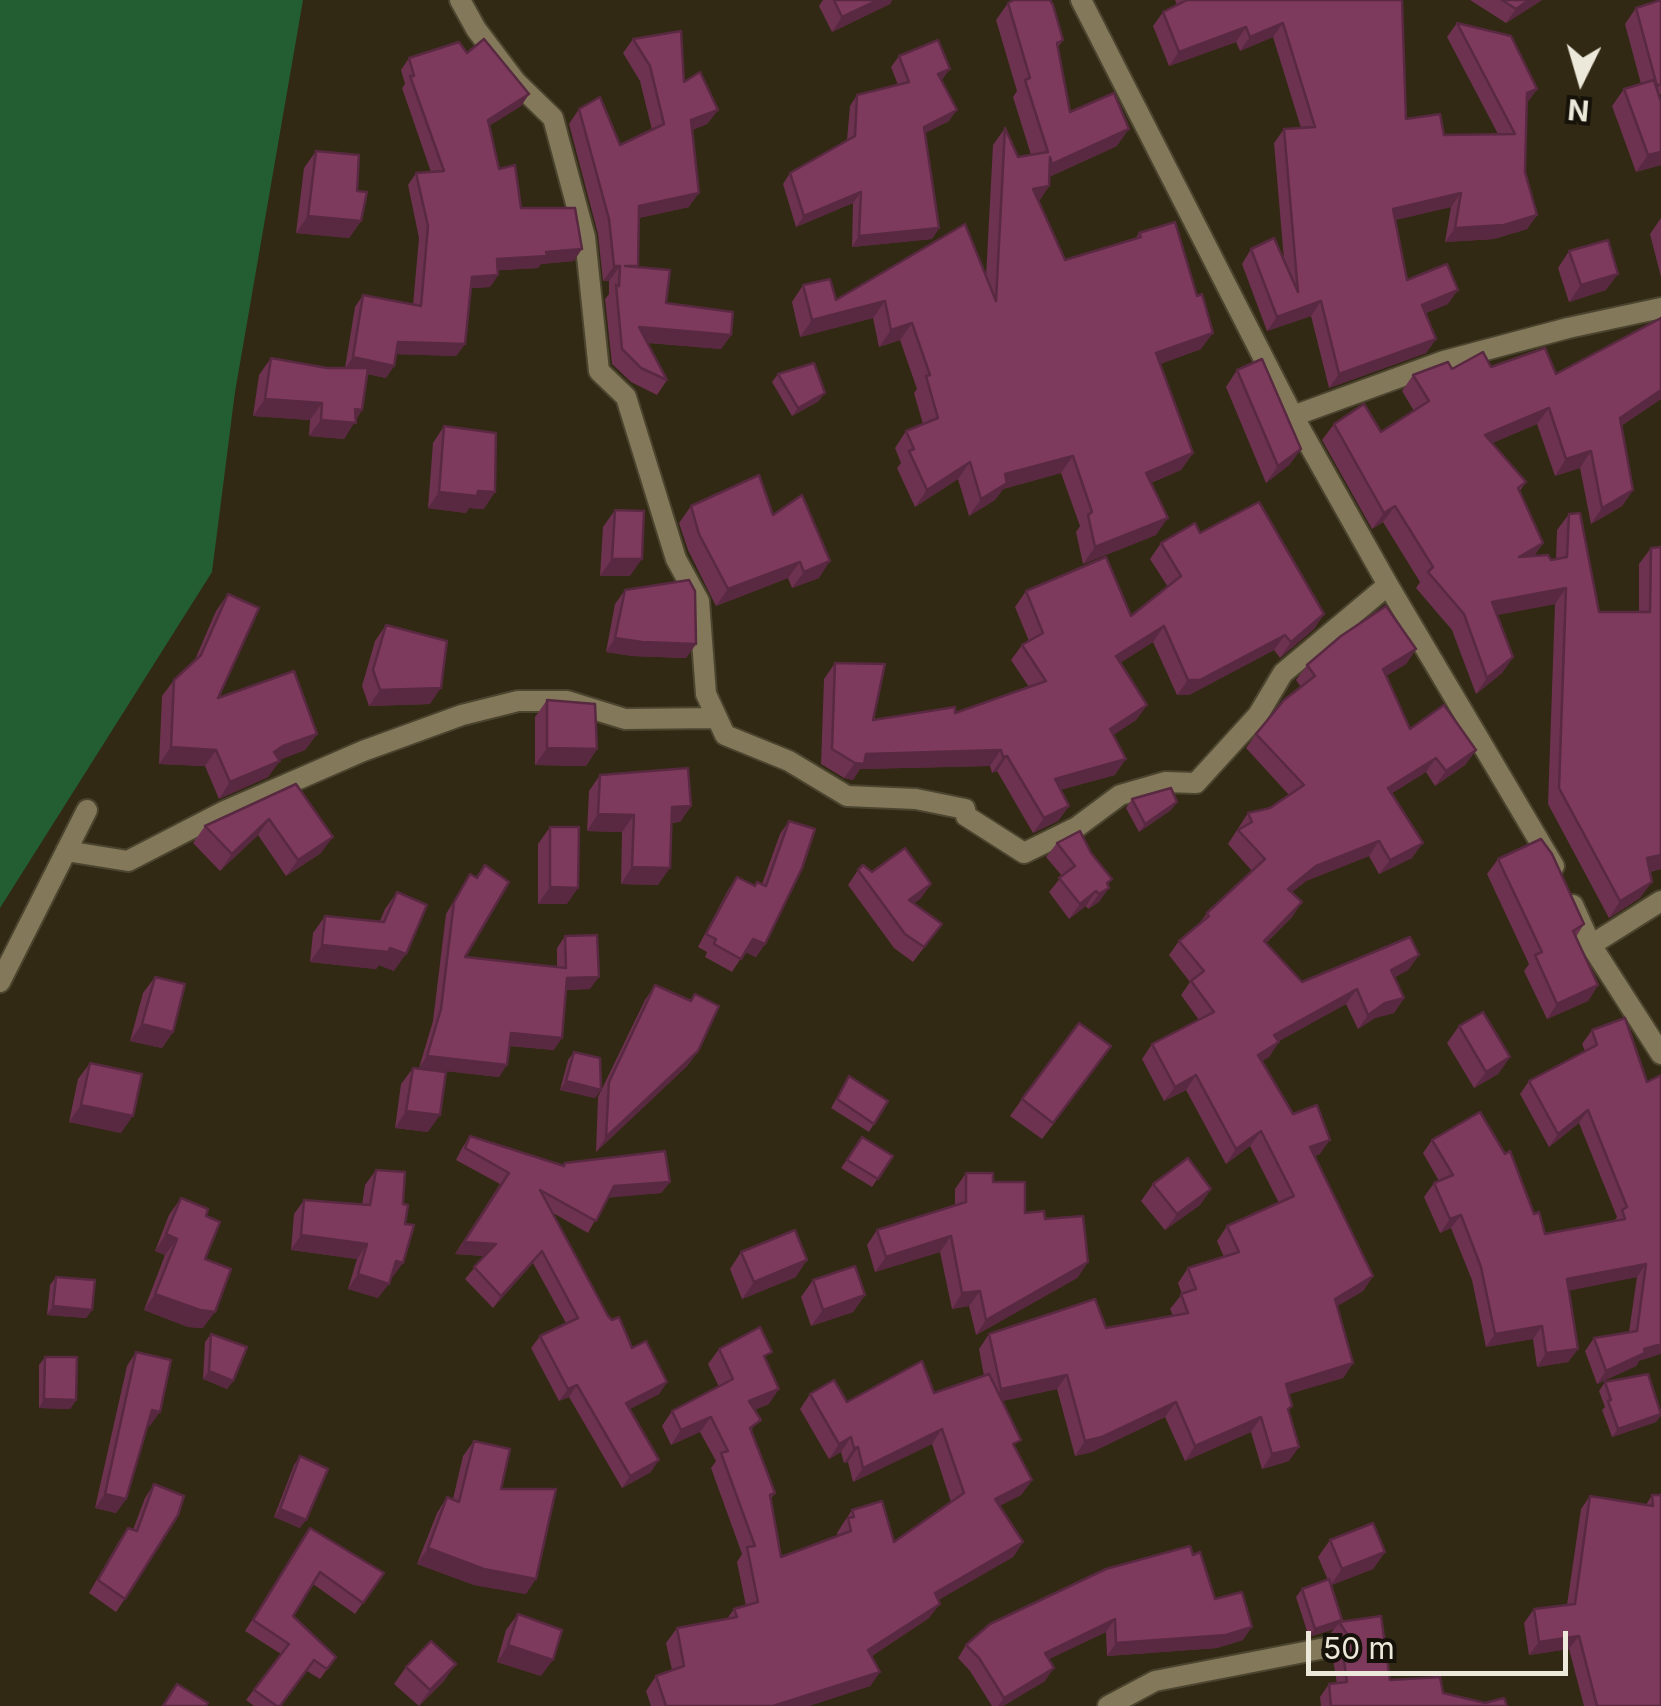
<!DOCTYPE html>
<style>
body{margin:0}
#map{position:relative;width:1661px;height:1706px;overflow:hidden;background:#312913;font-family:Inter,sans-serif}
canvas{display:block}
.north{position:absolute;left:1531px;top:30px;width:100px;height:100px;-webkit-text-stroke:8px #161209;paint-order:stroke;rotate:185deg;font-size:28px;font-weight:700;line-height:40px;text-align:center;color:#ece8da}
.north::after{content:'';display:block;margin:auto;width:35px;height:45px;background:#ece8da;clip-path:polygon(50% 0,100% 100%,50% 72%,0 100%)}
.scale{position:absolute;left:1306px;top:1631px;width:262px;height:45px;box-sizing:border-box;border:5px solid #ece8da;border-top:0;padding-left:12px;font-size:30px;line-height:35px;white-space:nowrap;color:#ece8da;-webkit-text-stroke:8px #161209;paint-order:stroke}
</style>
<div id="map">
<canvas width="1661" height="1706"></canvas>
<div class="north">N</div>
<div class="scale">50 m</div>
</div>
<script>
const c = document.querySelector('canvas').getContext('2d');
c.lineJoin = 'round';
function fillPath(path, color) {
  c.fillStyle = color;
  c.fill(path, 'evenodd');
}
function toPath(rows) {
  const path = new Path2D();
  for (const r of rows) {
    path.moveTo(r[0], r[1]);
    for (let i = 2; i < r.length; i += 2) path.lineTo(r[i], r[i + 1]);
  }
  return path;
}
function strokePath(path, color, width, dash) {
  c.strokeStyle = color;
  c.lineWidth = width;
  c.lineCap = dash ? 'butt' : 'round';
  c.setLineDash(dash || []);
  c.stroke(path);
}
fillPath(toPath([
 [0,0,303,0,235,392,212,572,0,908]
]), '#235e32');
const minor = toPath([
 [460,0,476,29,516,82,553,118,585,237,599,371,626,397,676,559,699,601,706,694,725,735,789,761,847,796,916,799,965,809,966,816,1024,853,1077,827,1120,795,1165,782,1196,783,1258,715,1283,673,1388,585],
 [1081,0,1293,416,1388,585,1554,866],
 [1293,416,1444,361,1568,328,1661,308],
 [66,851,128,861,225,811,363,751,462,715,518,701,567,701,625,719,717,718],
 [1573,905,1591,945,1661,1054],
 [1591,945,1661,901],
 [0,982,87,810],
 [1108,1706,1155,1681,1325,1648]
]);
strokePath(minor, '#4b442f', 24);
strokePath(minor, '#837859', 20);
fillPath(toPath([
 [823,0,892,0,890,4,832,32,819,6],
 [1175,0,1402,0,1406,119,1444,135,1498,134,1447,37,1457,23,1537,89,1527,103,1525,172,1537,215,1527,229,1494,239,1445,242,1451,207,1395,220,1407,280,1448,304,1426,313,1436,339,1426,353,1329,388,1311,316,1267,331,1242,264,1251,249,1284,260,1274,143,1284,129,1301,128,1273,37,1240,51,1236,42,1169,66,1153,26,1163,12,1177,5],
 [1470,0,1542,0,1506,23],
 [1661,0,1661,94,1659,95,1661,165,1636,172,1612,106,1624,89,1641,84,1625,24,1636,8],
 [1008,3,1063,40,1058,47,1070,112,1117,146,1049,177,1049,186,1038,202,1065,260,1135,239,1139,233,1201,349,1160,364,1193,453,1181,470,1151,483,1156,535,1083,564,1076,532,1080,526,1061,473,1003,489,995,500,969,516,958,479,915,507,897,468,901,463,895,448,906,431,923,424,914,393,917,389,900,340,879,347,873,318,800,337,792,302,803,285,836,300,986,277,993,145,1005,128,1018,157,1031,155,1013,97,1017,91,996,20],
 [633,39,718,110,707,124,692,130,689,207,639,218,638,266,666,303,731,335,721,349,648,343,667,380,657,395,631,382,612,364,605,299,609,294,609,281,603,281,598,234,569,124,579,109,620,145,652,130,640,81,623,53],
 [467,53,529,94,521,106,489,126,499,169,521,208,574,261,541,264,538,268,498,270,498,275,490,287,470,288,465,344,456,356,396,354,394,366,386,378,367,374,362,410,344,439,309,436,310,420,253,416,259,375,271,358,327,368,345,368,355,307,363,295,413,305,419,238,408,185,416,173,431,172,402,88,405,84,401,70,409,58],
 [899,56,941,80,949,121,925,133,939,228,932,239,852,247,853,203,796,227,783,184,790,173,847,140,850,106,857,95,898,85,891,67],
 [316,151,357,191,361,221,349,238,296,233,304,168],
 [1661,218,1661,277,1650,234],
 [1569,251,1606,290,1569,302,1558,268],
 [1491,367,1556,374,1661,399,1621,426,1633,490,1622,506,1591,524,1580,468,1555,476,1537,424,1492,443,1526,482,1519,492,1543,543,1534,556,1551,560,1556,559,1557,530,1569,514,1599,612,1639,612,1639,564,1651,548,1661,547,1661,869,1650,872,1640,898,1609,918,1548,804,1555,604,1497,615,1513,657,1502,673,1476,694,1452,630,1416,588,1420,582,1383,522,1372,529,1322,440,1334,424,1381,432,1414,411,1402,391,1413,375,1452,369],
 [1237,370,1301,449,1289,465,1266,483,1226,387],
 [778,374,819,401,792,416,772,382],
 [444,426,484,509,469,508,466,513,428,508,433,443],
 [691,506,773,515,819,578,792,588,788,578,716,606,688,550,679,523],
 [615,510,630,576,600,576,603,527],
 [1200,533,1324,614,1314,629,1280,658,1274,650,1189,695,1177,695,1153,642,1120,663,1147,705,1136,720,1113,735,1115,775,1060,790,1069,806,1058,821,1033,833,997,771,992,773,990,766,860,769,853,780,844,778,821,764,824,679,835,663,873,720,955,713,1029,687,1011,660,1022,645,1029,641,1015,607,1026,591,1131,616,1168,587,1150,559,1161,543],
 [625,590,696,644,686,658,632,656,606,652,615,604],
 [228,594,218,698,317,734,305,750,279,760,268,777,219,799,205,766,159,764,162,696,174,680,194,662,216,611],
 [386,625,430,704,369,706,362,686,375,641],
 [1416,649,1406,664,1386,676,1410,729,1476,750,1465,765,1435,786,1426,772,1392,793,1412,858,1379,874,1369,856,1306,881,1292,892,1302,902,1292,917,1266,943,1302,982,1419,955,1408,970,1395,977,1404,998,1394,1013,1375,1018,1358,1029,1346,1004,1279,1041,1269,1057,1262,1061,1293,1114,1320,1154,1315,1156,1373,1276,1363,1291,1337,1306,1353,1363,1343,1378,1289,1394,1289,1461,1262,1469,1251,1432,1185,1461,1165,1417,1092,1452,1075,1456,1057,1389,1002,1401,1015,1448,1032,1480,1021,1495,999,1506,1023,1542,1013,1557,938,1600,929,1618,872,1656,880,1672,870,1686,809,1706,651,1706,646,1691,656,1676,672,1670,666,1643,677,1628,727,1619,734,1609,746,1606,737,1562,742,1554,711,1468,716,1461,700,1432,671,1445,662,1426,672,1411,719,1387,708,1364,719,1349,766,1361,769,1404,754,1410,752,1433,775,1493,770,1500,781,1557,838,1536,837,1533,842,1525,852,1510,894,1542,951,1502,932,1444,853,1482,848,1462,844,1463,841,1452,829,1459,800,1409,810,1394,847,1402,934,1393,984,1376,979,1349,989,1334,1106,1328,1173,1316,1170,1309,1182,1294,1178,1283,1188,1268,1224,1257,1217,1241,1227,1226,1279,1203,1250,1146,1226,1164,1186,1090,1164,1101,1142,1059,1152,1044,1199,1020,1181,995,1190,982,1169,955,1179,941,1199,924,1207,913,1252,871,1228,844,1248,813,1270,808,1289,795,1246,748,1256,734,1301,687,1296,680,1307,665],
 [547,700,597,749,586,766,535,765,535,717],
 [600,775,691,806,680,822,671,823,658,885,621,884,622,832,587,831,589,791],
 [296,784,321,853,286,876,258,835,220,871,193,843,205,826],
 [1132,799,1177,802,1171,810,1139,832,1126,808],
 [789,821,765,944,756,957,745,952,732,972,705,957,707,952,698,947,728,890,737,877,754,885,762,884,780,834],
 [550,827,567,904,538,904,538,844],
 [1057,843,1108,885,1099,902,1088,909,1086,906,1069,919,1049,892,1062,876,1046,857],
 [1498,859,1584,924,1576,937,1598,985,1588,1001,1547,1019,1524,971,1529,964,1487,874],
 [858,870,931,884,920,899,914,903,942,924,913,962,894,948,848,885],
 [470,874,465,957,557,967,557,948,565,936,590,989,566,990,554,1050,509,1046,499,1077,419,1068,433,1021,446,914],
 [397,892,394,971,379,965,376,969,310,962,313,933,325,916,380,921,385,909],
 [155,977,173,1032,162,1048,130,1041,143,993],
 [655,985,690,1001,695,994,698,1051,687,1066,596,1152,598,1097,645,1000],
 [1459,1026,1510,1057,1498,1074,1474,1088,1447,1043],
 [1592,1030,1647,1082,1661,1075,1639,1361,1636,1366,1597,1384,1585,1351,1594,1338,1629,1332,1637,1277,1569,1290,1578,1349,1568,1362,1537,1367,1533,1339,1486,1347,1472,1280,1451,1228,1440,1233,1424,1197,1434,1183,1439,1181,1423,1153,1432,1140,1534,1214,1545,1234,1614,1221,1617,1217,1579,1123,1549,1147,1520,1094,1529,1081,1585,1051,1582,1044],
 [574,1052,601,1090,595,1098,560,1090,568,1060],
 [1100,1062,1042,1139,1010,1116,1022,1099],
 [90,1063,121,1133,69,1122,78,1079],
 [413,1068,428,1132,395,1128,401,1084],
 [849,1076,888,1101,869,1132,831,1108],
 [470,1136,563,1166,670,1182,661,1193,608,1197,588,1233,553,1213,608,1316,632,1348,667,1382,659,1394,630,1409,651,1472,622,1488,569,1397,559,1401,531,1348,540,1336,566,1323,533,1263,493,1308,465,1279,484,1256,455,1254,500,1184,456,1160,462,1148],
 [862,1137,893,1156,872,1187,841,1168],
 [376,1170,392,1278,391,1277,378,1298,348,1289,357,1259,291,1250,294,1214,304,1200,362,1205,365,1185],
 [966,1173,993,1182,1025,1213,1045,1219,1088,1262,1077,1278,976,1335,969,1306,952,1309,940,1252,875,1272,867,1245,877,1230,955,1205,955,1189],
 [1153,1184,1211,1189,1200,1205,1165,1230,1141,1201],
 [181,1198,206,1216,203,1328,188,1327,144,1310,165,1255,155,1251,169,1215],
 [741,1252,796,1277,742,1299,730,1269],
 [56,1277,92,1310,86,1318,47,1315,50,1285],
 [813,1280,865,1295,853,1312,811,1326,801,1297],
 [211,1334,233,1381,227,1389,203,1379,205,1342],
 [136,1352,150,1426,148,1425,126,1499,116,1513,95,1508,127,1366],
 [45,1357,76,1400,70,1409,39,1408,39,1365],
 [1605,1382,1661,1411,1661,1415,1656,1422,1612,1437,1602,1410,1605,1407,1599,1391],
 [474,1441,501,1489,526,1594,474,1585,417,1564,437,1513,447,1497,453,1499,463,1456],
 [300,1456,300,1528,274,1517,294,1465],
 [154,1484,125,1599,116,1612,89,1593,119,1541,128,1528,133,1530,145,1498],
 [1652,1495,1661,1706,1584,1706,1569,1649,1529,1655,1524,1623,1534,1609,1567,1605,1581,1509,1590,1496,1646,1505],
 [303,1539,384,1573,355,1614,313,1584,293,1616,336,1657,320,1679,307,1671,281,1706,254,1706,246,1700,281,1654,245,1631],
 [1330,1540,1385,1552,1373,1569,1331,1585,1342,1620,1341,1622,1390,1680,1485,1703,1507,1706,1321,1706,1320,1697,1329,1684,1337,1684,1333,1659,1339,1646,1330,1634,1334,1629,1309,1637,1296,1597,1302,1589,1328,1580,1318,1557],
 [1193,1555,1215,1599,1243,1640,1217,1648,1107,1656,1106,1632,1049,1659,1045,1681,1003,1706,992,1706,970,1671,958,1658,966,1645],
 [518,1614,541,1676,497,1662,506,1630],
 [406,1667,444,1681,419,1706,394,1684]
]), '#6c3250');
fillPath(toPath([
 [878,0,892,0,890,4,832,32,842,17],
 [1529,0,1542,0,1506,23,1516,9],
 [1283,23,1273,37,1240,51,1250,37],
 [1246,27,1236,42,1169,66,1179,52],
 [950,69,942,80,930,85,938,74],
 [1537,89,1527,103,1527,93],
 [529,94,521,106,479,132,488,120],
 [718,110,707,124,681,135,691,120],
 [957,110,949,121,916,138,924,127],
 [1129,129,1117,146,1040,181,1052,164],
 [1661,152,1661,165,1636,172,1648,155],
 [1049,186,1038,203,1033,189],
 [861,192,853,203,796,227,804,216],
 [699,193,689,207,629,220,639,206],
 [1461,193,1451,207,1383,223,1393,209],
 [1537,215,1527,229,1494,239,1445,242,1455,228],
 [308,216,361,221,349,238,296,233],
 [939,228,932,239,852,247,859,236],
 [582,249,574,261,541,264,538,268,489,271,497,259],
 [614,266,620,266,609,281,603,281],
 [1618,274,1606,290,1569,302,1581,285],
 [498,275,490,287,463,289,472,277],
 [1458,290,1448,304,1412,319,1422,305],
 [885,301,873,318,800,337,812,320],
 [1321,301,1311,316,1267,331,1277,317],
 [912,323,900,340,879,347,891,330],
 [639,327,731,335,721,349,629,341],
 [1213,333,1201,349,1144,370,1156,353],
 [1436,339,1426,353,1329,388,1339,374],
 [398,342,465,344,456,356,389,354],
 [353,357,394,366,386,378,345,369],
 [1661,390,1661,399,1608,434,1620,418],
 [825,393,819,401,792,416,798,408],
 [265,399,322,403,310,420,253,416],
 [1549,408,1537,424,1474,451,1485,435],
 [355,409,362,410,344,439,309,436,321,420],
 [1301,449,1289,465,1266,483,1278,466],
 [1591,451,1580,468,1555,476,1566,459],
 [1193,453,1181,470,1134,490,1146,473],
 [1073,456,1061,473,1003,489,995,500,969,516,981,499,1005,474],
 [970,462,958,479,915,507,927,490],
 [1633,490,1622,506,1591,524,1602,508],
 [478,491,495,492,484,509,469,508,466,513,428,508,439,492],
 [1395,506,1383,522,1372,529,1384,513],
 [1168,518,1156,535,1083,564,1095,547],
 [1543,543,1532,559,1519,557],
 [612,559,642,559,630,576,600,576],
 [830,561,819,578,792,588,804,572],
 [800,562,788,578,716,606,728,589],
 [1566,588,1555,604,1481,618,1492,602],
 [1324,614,1314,629,1280,658,1291,642],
 [1164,626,1153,642,1105,672,1116,656],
 [1285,635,1274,650,1189,695,1177,695,1188,680],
 [615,638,696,644,686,658,632,656,606,652],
 [1416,649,1406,664,1373,684,1383,669],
 [1513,657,1502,673,1476,694,1487,678],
 [441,688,430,704,369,706,380,690],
 [1147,705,1136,720,1099,745,1110,729],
 [317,734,305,750,272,763,280,761,268,777,219,799,230,782,283,746],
 [171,747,216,750,205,766,159,764],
 [547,748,597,749,586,766,535,765],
 [1001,750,990,766,860,769,853,780,844,778,855,763,866,754],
 [1476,750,1465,765,1435,786,1446,771],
 [1007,756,997,771,992,773,1003,757],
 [1436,758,1426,772,1378,802,1388,788],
 [1126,759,1115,775,1044,794,1055,779],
 [1177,802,1171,810,1139,832,1145,824],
 [691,806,680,822,660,823,672,807],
 [1069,806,1058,821,1033,833,1044,818],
 [598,814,634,815,622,832,587,831],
 [269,819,258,835,220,871,232,854],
 [333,837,321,853,286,876,298,860],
 [1379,841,1369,856,1306,881,1278,903,1288,889,1316,866],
 [1423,843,1412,858,1379,874,1390,860],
 [1661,855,1661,869,1635,874,1647,858],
 [632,867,670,868,658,885,621,884],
 [1112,879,1104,891,1109,888,1099,902,1088,909,1107,883],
 [1652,882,1640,898,1609,918,1620,901],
 [931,884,920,899,899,914,909,900],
 [550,887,578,888,567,904,538,904],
 [1096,891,1086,906,1069,919,1080,904],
 [1302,902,1292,917,1253,956,1264,941],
 [753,939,765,944,756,957,744,952],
 [322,945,390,948,406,954,394,971,379,965,376,969,310,962],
 [1419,955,1408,970,1381,985,1391,970],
 [599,977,590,989,559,990,567,978],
 [1598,985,1588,1001,1547,1019,1557,1004],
 [1357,989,1346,1004,1264,1049,1274,1035],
 [1404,998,1394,1013,1375,1018,1358,1029,1368,1015,1385,1003],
 [142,1024,173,1032,162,1048,130,1041],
 [511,1033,562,1038,554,1050,502,1045],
 [1279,1042,1269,1057,1248,1070,1258,1055],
 [698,1051,687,1066,596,1152,606,1137],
 [427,1056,507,1065,499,1077,419,1068],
 [1510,1057,1498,1074,1474,1088,1486,1072],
 [1196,1075,1186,1090,1164,1101,1175,1087],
 [566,1081,601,1090,595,1098,560,1090],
 [81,1105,133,1116,121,1133,69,1122],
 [1588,1110,1579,1123,1549,1147,1558,1134],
 [406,1111,440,1115,428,1132,395,1128],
 [1261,1131,1250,1146,1226,1164,1236,1149],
 [1330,1140,1320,1154,1300,1161,1310,1147],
 [670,1182,661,1193,606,1198,614,1186],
 [1211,1189,1200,1205,1165,1230,1177,1214],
 [1461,1215,1451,1228,1440,1233,1450,1219],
 [166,1234,177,1239,165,1255,155,1251],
 [301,1235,367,1244,357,1259,291,1250],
 [951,1236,940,1252,875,1272,886,1257],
 [464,1242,496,1244,487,1256,455,1254],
 [542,1251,533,1263,493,1308,501,1296],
 [807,1260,796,1277,742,1299,754,1282],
 [396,1261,403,1263,392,1278,385,1276],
 [1088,1262,1077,1278,976,1335,986,1320],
 [1646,1264,1637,1277,1558,1293,1567,1279],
 [358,1274,389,1284,378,1298,348,1289],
 [1373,1276,1363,1291,1324,1314,1335,1299],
 [980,1291,969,1306,952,1309,962,1293],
 [155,1294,215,1312,203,1328,188,1327,144,1310],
 [865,1295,853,1312,811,1326,823,1310],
 [53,1306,92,1310,86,1318,47,1315],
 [1542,1326,1533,1339,1486,1347,1495,1334],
 [1661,1344,1661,1354,1639,1361,1636,1366,1597,1384,1606,1371,1644,1349],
 [1578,1349,1568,1362,1537,1367,1546,1353],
 [1353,1363,1343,1378,1275,1398,1286,1384],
 [209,1371,233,1381,227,1389,203,1379],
 [1067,1375,1057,1389,990,1404,1001,1389],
 [667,1382,659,1394,618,1415,626,1403],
 [577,1385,569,1397,559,1401,568,1389],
 [779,1389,769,1404,738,1416,749,1401],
 [44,1399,76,1400,70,1409,39,1408],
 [1176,1402,1165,1417,1092,1452,1075,1456,1085,1441],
 [152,1410,160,1412,150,1426,143,1424],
 [1661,1414,1656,1422,1612,1437,1618,1429],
 [711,1417,700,1432,671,1445,681,1430],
 [1261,1417,1251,1432,1185,1461,1195,1446],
 [942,1429,932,1444,853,1482,863,1468],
 [851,1437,841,1452,829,1459,839,1444],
 [858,1447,848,1462,844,1463,854,1448],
 [1299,1447,1289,1461,1262,1469,1272,1454],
 [659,1460,651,1472,622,1488,630,1476],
 [1032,1480,1021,1495,984,1514,995,1499],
 [105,1494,126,1499,116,1513,95,1508],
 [280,1509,306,1520,300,1528,274,1517],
 [1023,1542,1013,1557,925,1608,935,1593],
 [428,1548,536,1579,526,1594,474,1585,417,1564],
 [1385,1552,1373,1569,1330,1586,1342,1569],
 [940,1604,929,1618,858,1665,868,1650],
 [1115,1619,1106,1632,1036,1665,1045,1653],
 [1342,1620,1334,1629,1309,1637,1315,1629],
 [1252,1627,1243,1640,1217,1648,1107,1656,1116,1643],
 [1579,1636,1569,1649,1529,1655,1539,1642],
 [508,1645,553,1660,541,1676,497,1662],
 [456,1664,444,1681,418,1706,430,1690],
 [1054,1668,1045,1681,1003,1706,998,1706,1004,1698],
 [880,1672,870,1686,809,1706,773,1706]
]), '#582941');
const building = toPath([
 [834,0,878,0,842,17,834,0],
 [1014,0,1050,0,1053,5,1063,40,1057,43,1070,112,1114,93,1129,129,1052,164,1050,157,1049,186,1033,189,1065,260,1141,237,1139,233,1175,222,1197,296,1202,294,1213,333,1156,353,1193,453,1146,473,1168,518,1095,547,1088,515,1092,512,1073,456,1005,474,1007,483,981,499,970,462,927,490,909,451,914,449,906,431,938,418,926,376,930,375,912,323,891,330,885,301,812,320,803,285,830,279,836,300,965,224,996,301,1005,128,1018,157,1048,152,1025,80,1030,78,1008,3,1014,0],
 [1187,0,1402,0,1406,119,1440,114,1444,135,1515,134,1457,23,1511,36,1537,89,1527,93,1525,172,1537,215,1504,225,1455,228,1461,193,1393,209,1407,280,1447,264,1458,290,1422,305,1436,339,1339,374,1321,301,1277,317,1251,249,1274,238,1298,292,1284,129,1315,127,1283,23,1250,37,1246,27,1179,52,1163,12,1187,0],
 [1502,0,1529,0,1516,9,1502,0],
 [1661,0,1661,84,1657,86,1636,8,1661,0],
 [681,31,684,82,700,72,718,110,691,120,699,193,639,206,638,266,625,266,670,270,666,303,733,312,731,335,639,327,667,380,641,368,622,349,616,285,619,286,620,266,614,266,609,219,579,109,600,97,620,145,664,124,650,66,633,39,681,31],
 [484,39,529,94,488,120,499,169,515,165,521,208,575,208,582,249,546,252,547,256,497,259,498,275,472,277,465,344,398,342,394,366,353,357,363,295,421,306,428,226,416,173,444,171,410,76,414,76,409,58,459,42,467,53,484,39],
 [938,40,950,69,938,74,957,110,924,127,939,228,859,236,861,192,804,216,790,173,855,136,857,95,909,82,899,56,938,40],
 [1654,80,1661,102,1661,152,1648,155,1624,89,1654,80],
 [316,151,359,155,357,191,367,192,361,221,308,216,316,151],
 [1608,240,1618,274,1581,285,1569,251,1608,240],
 [1661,318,1661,390,1620,418,1633,490,1602,508,1591,451,1566,459,1549,408,1485,435,1526,482,1518,488,1543,543,1519,557,1548,555,1551,560,1567,557,1569,514,1580,513,1599,612,1650,612,1651,548,1661,547,1661,855,1647,858,1652,882,1620,901,1559,788,1566,588,1492,602,1513,657,1487,678,1464,614,1428,572,1433,567,1395,506,1384,513,1334,424,1364,404,1381,432,1429,401,1413,375,1448,362,1452,369,1483,352,1491,367,1545,348,1556,374,1661,318],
 [271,358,327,368,368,368,362,410,355,409,356,423,321,420,322,403,265,399,271,358],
 [1262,359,1301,449,1278,466,1237,370,1262,359],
 [814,363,825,393,798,408,778,374,814,363],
 [444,426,496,433,495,492,478,491,477,496,439,492,444,426],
 [759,475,773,515,802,495,830,561,804,572,800,562,728,589,699,534,691,506,759,475],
 [1259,502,1324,614,1291,642,1285,635,1200,680,1188,680,1164,626,1116,656,1147,705,1110,729,1126,759,1055,779,1069,806,1044,818,1007,756,1003,757,1001,750,866,754,864,764,855,763,832,749,835,663,885,664,873,720,955,707,955,713,1046,681,1022,645,1043,633,1026,591,1106,557,1131,616,1181,576,1161,543,1195,523,1200,533,1259,502],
 [615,510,644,511,642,559,612,559,615,510],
 [689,580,695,591,696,644,642,642,615,638,625,590,689,580],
 [228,594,259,608,218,698,294,671,317,734,283,746,274,752,280,761,230,782,216,750,171,747,174,680,201,655,228,594],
 [1386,606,1416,649,1383,669,1410,729,1444,705,1476,750,1446,771,1436,758,1388,788,1423,843,1390,860,1379,841,1316,866,1288,889,1302,902,1264,941,1302,982,1410,937,1419,955,1391,970,1404,998,1385,1003,1368,1015,1357,989,1274,1035,1279,1042,1258,1055,1293,1114,1317,1105,1330,1140,1310,1147,1373,1276,1335,1299,1353,1363,1286,1384,1292,1406,1288,1409,1299,1447,1272,1454,1261,1417,1195,1446,1176,1402,1102,1437,1085,1441,1067,1375,1001,1389,989,1334,1095,1299,1106,1328,1188,1313,1181,1294,1196,1289,1188,1268,1239,1252,1227,1226,1294,1196,1261,1131,1236,1149,1196,1075,1175,1087,1152,1044,1214,1012,1191,981,1204,971,1179,941,1209,916,1207,913,1265,859,1238,830,1252,822,1248,813,1270,808,1304,785,1256,734,1284,700,1315,676,1307,665,1341,636,1386,606],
 [386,625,447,641,441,688,380,690,373,670,386,625],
 [547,700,595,704,597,749,547,748,547,700],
 [688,768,691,806,672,807,670,868,632,867,634,815,598,814,600,775,688,768],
 [296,784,333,837,298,860,269,819,232,854,205,826,296,784],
 [1171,788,1177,802,1145,824,1132,799,1171,788],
 [789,821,815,829,802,868,765,944,753,939,741,959,714,944,716,939,706,934,737,877,755,886,757,882,766,886,789,821],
 [550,827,579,827,578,888,550,887,550,827],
 [1080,831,1091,853,1112,879,1107,883,1109,888,1099,894,1096,891,1080,904,1059,878,1075,866,1057,843,1080,831],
 [1541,839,1552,854,1584,924,1573,931,1598,985,1557,1004,1535,955,1542,952,1498,859,1541,839],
 [905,848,931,884,909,900,942,924,924,947,905,934,858,870,863,865,872,872,905,848],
 [485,865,509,882,465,957,566,968,565,936,597,935,599,977,567,978,562,1038,511,1033,507,1065,427,1056,441,1009,454,902,470,874,477,878,485,865],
 [397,892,427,905,406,954,390,948,388,952,322,945,325,916,384,922,397,892],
 [155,977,185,984,173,1032,142,1024,155,977],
 [655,985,691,1001,695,994,719,1006,698,1051,606,1137,609,1082,655,985],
 [1483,1012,1510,1057,1486,1072,1459,1026,1483,1012],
 [1625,1018,1647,1082,1661,1075,1661,1344,1644,1349,1645,1353,1606,1371,1594,1338,1637,1331,1646,1264,1567,1279,1578,1349,1546,1353,1542,1326,1495,1334,1481,1267,1461,1215,1450,1219,1434,1183,1453,1175,1432,1140,1480,1112,1505,1154,1510,1151,1534,1214,1539,1212,1545,1234,1625,1219,1622,1210,1627,1207,1588,1110,1558,1134,1529,1081,1597,1045,1592,1030,1625,1018],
 [1079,1023,1111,1046,1053,1123,1022,1099,1079,1023],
 [574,1052,600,1058,601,1090,566,1081,574,1052],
 [90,1063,142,1074,133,1116,81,1105,90,1063],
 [413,1068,446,1072,440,1115,406,1111,413,1068],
 [849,1076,888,1101,874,1124,837,1099,849,1076],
 [470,1136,564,1166,565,1163,665,1151,670,1182,614,1186,596,1221,540,1190,608,1316,612,1320,619,1317,632,1348,646,1341,667,1382,626,1403,659,1460,630,1476,577,1385,568,1389,540,1336,578,1318,542,1251,501,1296,474,1267,496,1244,464,1242,509,1173,465,1148,470,1136],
 [862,1137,893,1156,878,1179,847,1160,862,1137],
 [1188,1158,1211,1189,1177,1214,1153,1184,1188,1158],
 [376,1170,405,1172,403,1204,408,1205,405,1224,414,1225,403,1263,396,1261,389,1284,358,1274,367,1244,301,1235,304,1200,370,1205,376,1170],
 [966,1173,993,1173,993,1182,1025,1182,1025,1213,1044,1211,1045,1219,1083,1216,1088,1262,986,1320,980,1291,962,1293,951,1236,886,1257,877,1230,966,1202,966,1173],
 [181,1198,208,1209,206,1216,220,1222,205,1259,231,1269,215,1312,200,1310,155,1294,177,1239,166,1234,181,1198],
 [795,1230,807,1260,754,1282,741,1252,795,1230],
 [855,1266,865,1295,823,1310,813,1280,855,1266],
 [56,1277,95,1280,92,1310,53,1306,56,1277],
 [760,1327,772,1352,764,1356,779,1389,749,1401,761,1420,750,1428,775,1493,770,1495,781,1557,851,1531,848,1518,854,1517,852,1510,882,1501,894,1542,964,1493,942,1429,863,1468,858,1447,854,1448,851,1437,839,1444,810,1394,834,1380,847,1402,922,1361,934,1393,989,1374,1021,1440,1013,1444,1032,1480,995,1499,1023,1542,935,1593,940,1604,868,1650,880,1672,773,1706,666,1706,656,1676,684,1666,677,1628,737,1617,734,1609,758,1602,747,1547,755,1546,721,1453,728,1451,711,1417,681,1430,672,1411,733,1379,719,1349,760,1327],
 [211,1334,247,1347,233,1381,209,1371,211,1334],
 [136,1352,171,1360,160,1412,152,1410,126,1499,105,1494,136,1352],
 [45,1357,77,1357,76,1400,44,1399,45,1357],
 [1648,1374,1661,1414,1618,1429,1608,1401,1611,1400,1605,1382,1648,1374],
 [474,1441,510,1449,501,1489,556,1489,536,1579,484,1569,428,1548,447,1497,459,1502,474,1441],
 [300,1456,328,1469,306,1520,280,1509,300,1456],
 [154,1484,184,1496,178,1515,125,1599,98,1580,128,1528,137,1531,154,1484],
 [1652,1495,1661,1495,1661,1706,1597,1706,1579,1636,1539,1642,1534,1609,1575,1604,1590,1496,1653,1506,1652,1495],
 [1373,1523,1385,1552,1342,1569,1330,1540,1373,1523],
 [310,1528,384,1573,363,1603,320,1572,293,1616,336,1657,327,1669,314,1660,280,1706,277,1706,254,1690,289,1644,253,1620,310,1528],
 [1190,1546,1193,1555,1200,1552,1215,1599,1242,1592,1252,1627,1226,1635,1116,1643,1115,1619,1045,1653,1054,1668,1004,1698,979,1658,966,1645,990,1624,1106,1569,1190,1546],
 [1329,1579,1342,1620,1315,1629,1302,1589,1329,1579],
 [518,1614,562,1630,553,1660,508,1645,518,1614],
 [1381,1616,1390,1680,1440,1677,1443,1693,1485,1703,1504,1698,1507,1706,1331,1706,1329,1684,1347,1682,1342,1646,1347,1634,1339,1622,1381,1616],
 [431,1641,456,1664,430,1690,406,1667,431,1641],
 [177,1684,208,1703,206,1706,163,1706,177,1684]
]);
fillPath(building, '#7e3a5d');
strokePath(building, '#582941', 2.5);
</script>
